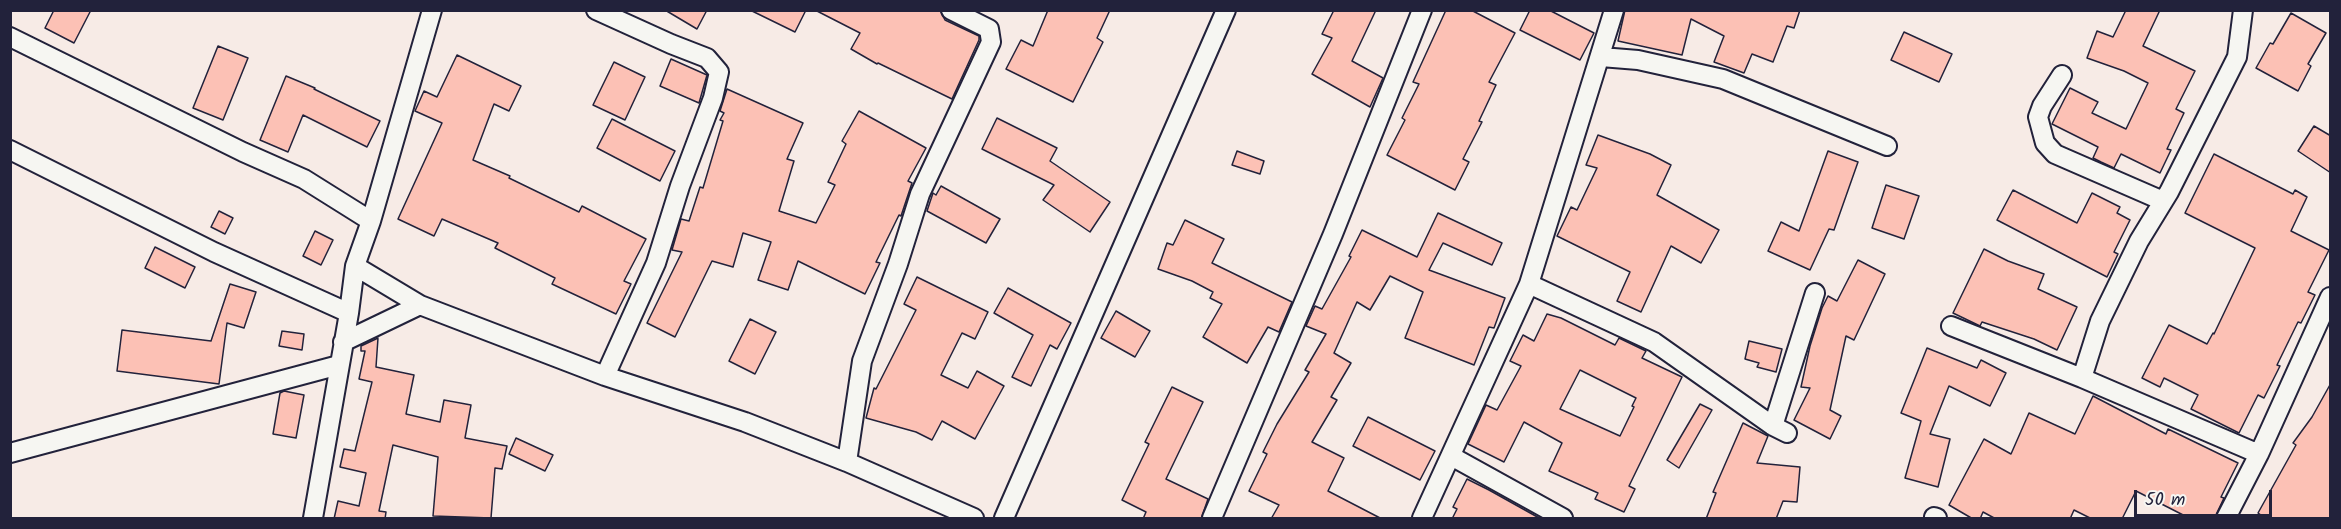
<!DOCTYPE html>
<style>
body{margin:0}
#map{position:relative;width:2341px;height:529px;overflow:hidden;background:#f7ebe6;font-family:Kalam,sans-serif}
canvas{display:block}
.frame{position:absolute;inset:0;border:12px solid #22223b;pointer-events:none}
.scale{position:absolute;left:2134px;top:490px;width:138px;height:27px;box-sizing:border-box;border:3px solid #22223b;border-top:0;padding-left:8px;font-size:18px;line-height:21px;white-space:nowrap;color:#22223b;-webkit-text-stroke:4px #f6f6f2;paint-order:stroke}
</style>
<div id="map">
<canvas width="2341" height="529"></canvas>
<div class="frame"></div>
<div class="scale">50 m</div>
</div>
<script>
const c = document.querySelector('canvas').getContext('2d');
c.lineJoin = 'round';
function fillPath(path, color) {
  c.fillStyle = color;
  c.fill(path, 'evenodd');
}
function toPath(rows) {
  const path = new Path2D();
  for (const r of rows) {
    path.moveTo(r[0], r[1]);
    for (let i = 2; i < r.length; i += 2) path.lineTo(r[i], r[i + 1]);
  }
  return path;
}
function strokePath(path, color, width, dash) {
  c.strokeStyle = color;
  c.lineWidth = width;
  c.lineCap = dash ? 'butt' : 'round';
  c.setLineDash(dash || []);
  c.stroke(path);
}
const building = toPath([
 [54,10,91,10,74,43,45,28,54,10],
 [665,10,707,10,697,29,665,10],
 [750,10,806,10,795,32,750,10],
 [815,10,940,10,945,20,979,36,979,40,952,99,878,63,877,64,851,49,860,33,815,10],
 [1048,10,1110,10,1097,38,1103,42,1073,102,1006,69,1021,40,1033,46,1048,10],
 [1334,10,1376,10,1352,61,1383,78,1370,107,1312,74,1332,38,1322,34,1334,10],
 [1446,10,1471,10,1515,33,1489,82,1496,85,1479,121,1482,122,1463,159,1469,162,1455,190,1387,155,1405,120,1402,118,1419,84,1413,82,1446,10],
 [1530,10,1549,10,1594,33,1580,60,1520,30,1530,10],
 [1625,10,1800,10,1794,28,1787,26,1773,62,1752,54,1744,73,1714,62,1724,36,1691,19,1682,55,1618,41,1625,10],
 [2126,10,2160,10,2143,46,2195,71,2176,109,2184,113,2167,149,2171,150,2160,173,2121,154,2114,168,2101,162,2093,158,2098,147,2052,124,2070,88,2098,102,2092,113,2126,129,2148,83,2124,71,2087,58,2097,31,2113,37,2126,10],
 [2291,13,2326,33,2308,64,2311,66,2298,91,2256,68,2270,43,2273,44,2291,13],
 [1904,32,1952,54,1939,82,1891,60,1904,32],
 [218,46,248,58,223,120,193,108,218,46],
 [457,55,521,86,509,111,494,104,473,160,510,176,509,178,579,212,582,206,646,239,624,281,631,284,616,314,552,284,555,278,495,248,498,243,442,219,434,236,398,219,442,123,415,111,424,91,437,97,457,55],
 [671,59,707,75,699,103,660,86,671,59],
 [614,62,645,77,625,120,593,105,614,62],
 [286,76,315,88,314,89,380,121,367,147,303,115,288,152,260,140,286,76],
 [727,89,803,123,787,159,794,161,779,211,816,223,835,185,828,182,846,144,842,141,859,111,926,148,908,181,912,183,901,216,899,215,876,262,880,263,865,294,798,261,788,290,758,280,771,242,743,233,733,267,712,261,675,337,647,323,682,252,672,250,681,219,689,221,700,187,703,188,723,121,720,120,724,113,720,111,727,89],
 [997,118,1057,148,1050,161,1110,202,1090,232,1043,200,1054,185,982,149,997,118],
 [612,119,675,151,660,181,597,148,612,119],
 [2314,126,2331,136,2331,173,2298,151,2314,126],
 [1598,135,1650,154,1671,165,1657,195,1719,230,1701,263,1671,246,1641,312,1617,301,1630,272,1557,236,1571,207,1577,210,1597,168,1586,165,1598,135],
 [1237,151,1264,161,1260,174,1232,165,1237,151],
 [1828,151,1858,162,1834,230,1829,229,1810,270,1768,251,1781,222,1799,231,1828,151],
 [2214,154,2293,194,2295,190,2307,197,2291,231,2329,250,2308,292,2315,295,2301,323,2298,322,2277,365,2280,366,2264,398,2258,395,2239,433,2191,409,2198,395,2164,378,2160,387,2142,378,2169,325,2207,344,2213,333,2214,334,2255,248,2185,213,2214,154],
 [1886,185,1919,196,1904,239,1872,228,1886,185],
 [941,186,1000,219,986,243,927,211,933,193,936,195,941,186],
 [2013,190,2077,223,2092,193,2120,207,2117,213,2130,220,2114,252,2118,254,2107,277,1997,220,2013,190],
 [219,211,233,218,225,234,211,227,219,211],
 [1438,213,1502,243,1492,265,1443,243,1429,270,1505,298,1494,328,1489,327,1474,365,1405,338,1423,292,1390,276,1370,310,1357,302,1334,353,1351,363,1331,397,1337,400,1312,442,1344,458,1328,491,1382,519,1271,519,1279,505,1249,491,1267,454,1263,452,1277,424,1309,372,1305,370,1326,334,1306,326,1315,306,1322,309,1351,257,1349,256,1362,230,1417,257,1438,213],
 [1185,220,1224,239,1212,263,1292,302,1279,332,1268,327,1247,363,1203,337,1222,304,1210,298,1213,292,1192,281,1158,269,1167,243,1173,245,1185,220],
 [315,231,333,240,321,265,303,256,315,231],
 [155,247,195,267,185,288,145,268,155,247],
 [1984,249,2008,261,2044,274,2038,289,2077,307,2057,350,2034,339,1982,322,1980,326,1953,313,1984,249],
 [1858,260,1885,274,1854,340,1846,336,1830,410,1841,416,1830,439,1794,420,1810,388,1801,387,1810,346,1822,308,1828,296,1837,301,1858,260],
 [917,277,988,312,975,339,962,333,941,375,968,388,977,371,1004,386,975,439,942,421,932,440,916,432,866,418,874,388,876,389,916,310,904,304,917,277],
 [230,284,256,292,244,328,227,323,219,384,117,371,122,330,211,341,230,284],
 [1008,288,1071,323,1057,349,1050,345,1031,386,1012,377,1033,335,994,313,1008,288],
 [1116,311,1150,331,1135,357,1101,338,1116,311],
 [1547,314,1561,318,1615,345,1619,338,1646,351,1642,358,1682,377,1629,486,1635,489,1624,512,1595,499,1598,493,1549,471,1562,443,1524,422,1504,462,1468,444,1486,405,1497,410,1521,366,1510,361,1523,335,1534,341,1547,314],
 [1580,370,1636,398,1632,406,1634,407,1620,436,1560,409,1580,370],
 [750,319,776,332,755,374,729,361,750,319],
 [282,331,304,334,302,350,279,346,282,331],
 [378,338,376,367,414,375,406,414,440,422,444,400,471,405,465,438,507,446,502,469,495,468,491,518,433,516,438,457,393,445,379,511,386,512,385,519,334,519,338,501,359,506,366,473,340,467,344,449,355,451,372,382,359,379,365,351,361,351,361,346,378,338],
 [1749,341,1782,349,1776,372,1757,367,1759,363,1745,359,1749,341],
 [1927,348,1977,368,1981,360,2006,373,1990,406,1949,386,1930,434,1950,439,1938,487,1905,478,1921,421,1901,413,1927,348],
 [2331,383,2331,519,2267,519,2258,513,2296,445,2293,443,2312,417,2331,383],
 [1172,387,1203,402,1166,479,1208,499,1201,519,1143,519,1146,512,1122,500,1149,444,1145,442,1172,387],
 [284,391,304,395,296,438,273,434,280,393,284,391],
 [2093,396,2166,434,2168,429,2238,463,2221,497,2224,498,2214,519,2191,519,2136,491,2122,519,2092,519,2074,510,2070,519,1996,519,1983,512,1980,519,1973,519,1949,505,1984,439,2011,454,2029,413,2075,434,2093,396],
 [1700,404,1712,410,1679,468,1667,460,1700,404],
 [1368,417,1435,451,1420,480,1353,446,1368,417],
 [1743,423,1768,436,1757,463,1800,467,1797,502,1783,501,1776,519,1706,519,1716,493,1713,492,1743,423],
 [516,438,553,455,545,471,509,454,516,438],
 [1467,479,1489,490,1541,519,1452,519,1457,509,1453,507,1467,479]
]);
fillPath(building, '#fcc1b5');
strokePath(building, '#22223b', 1.5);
const minor = toPath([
 [596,10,671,44,707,58,719,72,713,98,680,186,656,263,605,376],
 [2243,10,2237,57,2169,192,2139,241,2100,321,2082,378,2259,454],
 [10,37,243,152,304,179,371,221],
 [1601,57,1638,60,1723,79,1887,146],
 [2062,75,2042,106,2038,117,2045,143,2055,154,2163,201],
 [10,150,214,252,349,313],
 [355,266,420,305,605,376,745,422,847,462,974,518],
 [1529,284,1654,342,1773,426,1787,433],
 [1951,326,2082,378],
 [343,342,420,305],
 [1773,426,1815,293],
 [10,453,339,365],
 [1451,456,1563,518],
 [847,462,862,361,898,264,920,194,991,42,989,29,951,10],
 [1934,517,1937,518],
 [313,518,349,313,355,266,371,221,432,10],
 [1004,518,1226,10],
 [1212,518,1333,234,1422,10],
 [1422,518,1529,284,1614,10],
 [2226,518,2259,454,2330,297]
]);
strokePath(minor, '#22223b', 22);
strokePath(minor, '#f6f6f2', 18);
</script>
